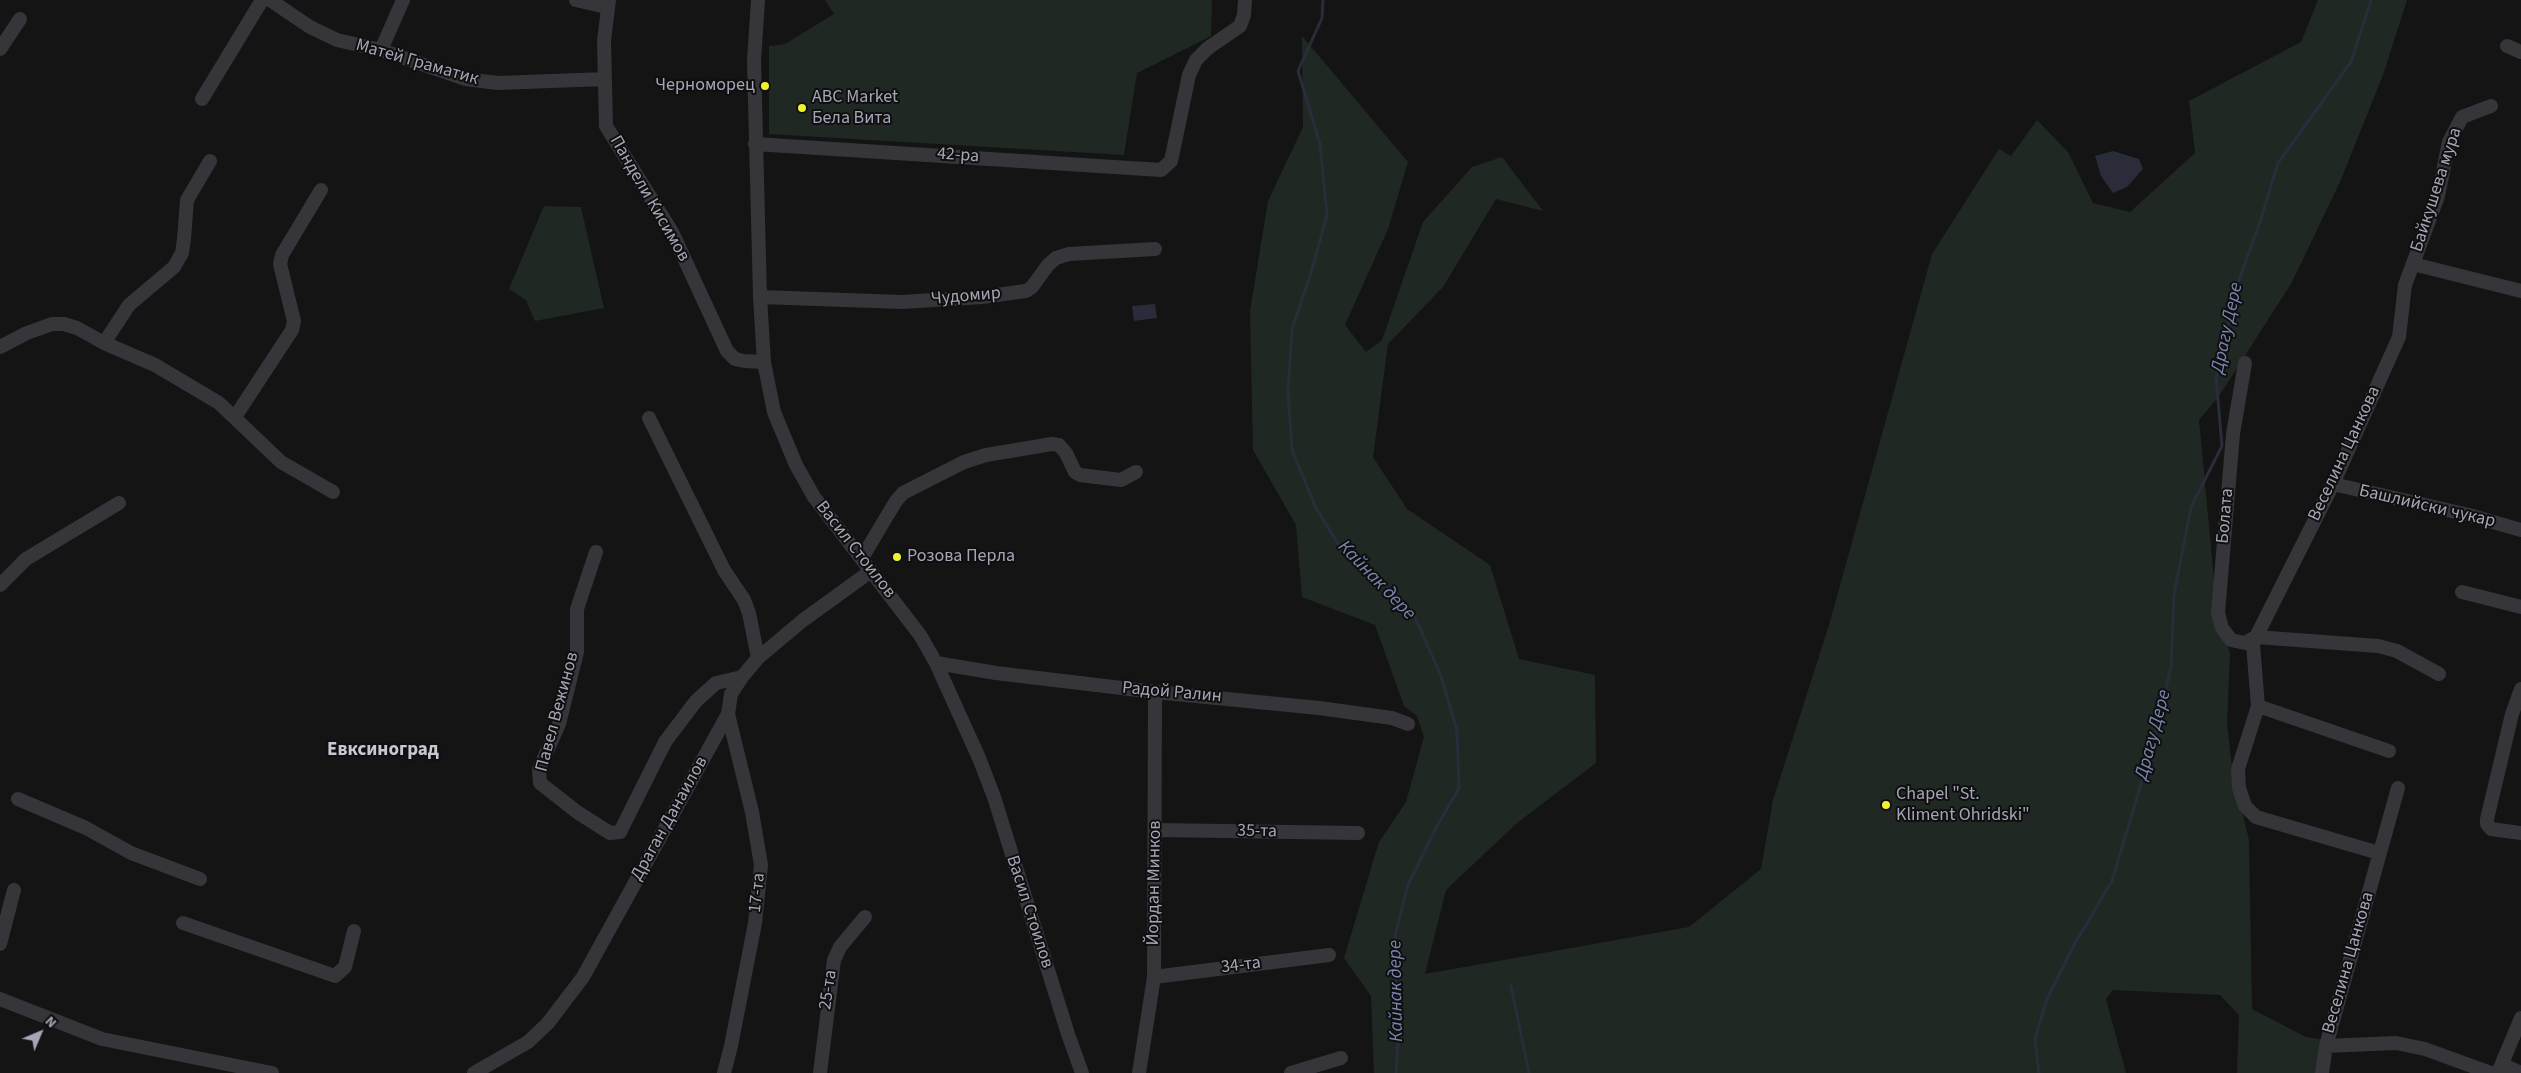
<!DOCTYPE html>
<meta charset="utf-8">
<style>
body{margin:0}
#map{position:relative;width:2521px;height:1073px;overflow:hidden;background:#141415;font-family:"Source Sans 3",sans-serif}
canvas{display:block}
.north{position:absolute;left:15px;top:1008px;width:50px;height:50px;-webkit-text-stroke:4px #0f0f10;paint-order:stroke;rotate:45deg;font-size:14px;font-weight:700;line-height:20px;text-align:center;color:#a6a5b6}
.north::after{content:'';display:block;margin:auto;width:18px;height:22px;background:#a6a5b6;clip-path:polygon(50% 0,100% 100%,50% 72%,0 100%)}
</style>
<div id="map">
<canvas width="2521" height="1073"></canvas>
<div class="north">N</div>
</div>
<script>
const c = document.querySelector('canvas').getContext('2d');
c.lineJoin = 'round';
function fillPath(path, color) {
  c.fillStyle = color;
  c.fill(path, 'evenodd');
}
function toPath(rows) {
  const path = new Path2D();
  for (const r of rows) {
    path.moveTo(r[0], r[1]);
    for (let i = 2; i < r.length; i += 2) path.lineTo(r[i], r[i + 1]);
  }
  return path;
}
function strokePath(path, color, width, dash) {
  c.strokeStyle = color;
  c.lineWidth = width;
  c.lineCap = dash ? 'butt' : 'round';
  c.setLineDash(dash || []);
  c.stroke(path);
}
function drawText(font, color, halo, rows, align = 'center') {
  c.font = font + ' "Source Sans 3",sans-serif';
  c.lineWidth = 4;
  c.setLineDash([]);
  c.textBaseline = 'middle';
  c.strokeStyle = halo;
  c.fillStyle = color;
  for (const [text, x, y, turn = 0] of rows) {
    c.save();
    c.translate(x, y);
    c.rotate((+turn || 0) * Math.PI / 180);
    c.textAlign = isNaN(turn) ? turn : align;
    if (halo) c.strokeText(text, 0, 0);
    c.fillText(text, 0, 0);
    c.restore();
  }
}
fillPath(toPath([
 [825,0,1212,0,1211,36,1137,73,1124,155,769,134,769,46,785,44,834,14],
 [2318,0,2407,0,2383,75,2340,182,2291,284,2219,396,2199,420,2218,622,2230,653,2227,723,2232,769,2249,840,2252,1009,2306,1037,2324,1040,2318,1073,2237,1073,2239,1015,2220,995,2113,990,2106,999,2126,1073,1374,1073,1371,996,1344,958,1379,842,1406,802,1424,737,1417,716,1404,706,1375,625,1302,597,1296,525,1253,450,1250,311,1268,201,1303,127,1302,36,1408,162,1388,229,1345,325,1366,352,1382,340,1423,222,1472,167,1502,157,1543,211,1496,199,1443,287,1388,344,1373,457,1407,509,1490,565,1519,659,1595,675,1596,763,1517,823,1446,890,1425,974,1689,927,1761,869,1773,800,1829,625,1932,254,1999,149,2011,156,2037,120,2068,152,2093,203,2130,212,2195,153,2189,101,2301,42],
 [544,206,581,207,604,308,535,321,526,300,509,289]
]), '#202824');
fillPath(toPath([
 [2113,151,2139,159,2143,169,2127,187,2113,193,2101,176,2095,156],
 [1155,304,1157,318,1134,321,1132,306]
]), '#2a2d39');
strokePath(toPath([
 [1323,0,1322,18,1298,71,1320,144,1327,215,1311,273,1292,329,1288,391,1292,450,1316,508,1343,552,1382,581,1414,615,1441,676,1457,731,1459,788,1436,828,1408,885,1396,932,1393,966,1400,1015,1396,1073],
 [1511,986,1529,1073],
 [2039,1073,2035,1039,2047,999,2074,945,2112,881,2157,730,2171,666,2174,595,2191,507,2222,446,2216,377,2239,280,2260,222,2278,163,2351,62,2371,0]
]), '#2a2d39', 3);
strokePath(toPath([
 [270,0,310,27,337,40,381,50,465,79,498,83,605,79],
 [576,0,606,7],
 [609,0,604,41,606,126,672,232,727,351,735,359,744,361,764,362],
 [758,0,754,61,760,297,764,362,774,412,796,465,814,497,920,635,936,663,979,758,994,797,1068,1034,1082,1073],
 [2507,46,2521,52],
 [0,49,20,19],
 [381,50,403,0],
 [202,99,262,0],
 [755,144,1161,170,1171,161,1189,75,1196,60,1208,48,1240,26,1244,15,1245,0],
 [2413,264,2521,291],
 [760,297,902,302,982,297,1026,291,1032,287,1048,265,1056,258,1069,254,1155,249],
 [104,343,129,305,174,267,182,253,184,239,187,200,210,161],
 [0,347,27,333,52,324,64,324,77,328,104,343,155,365,219,403,281,462,333,492],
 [2245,363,2233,434,2218,613,2222,628,2231,640,2245,643,2256,637],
 [235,417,292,330,294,321,280,264,282,255,321,190],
 [649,418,724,570,744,600,749,613,758,658],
 [2333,484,2469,515,2521,530],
 [596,552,577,609,577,652,559,724,539,769,540,783,577,812,610,833,620,832,665,742,696,701,716,683,742,677],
 [862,558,896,501,903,493,964,462,986,455,1052,444,1059,445,1066,453,1075,472,1080,475,1121,480,1136,472],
 [0,585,26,559,119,503],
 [2462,592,2521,607],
 [2256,637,2253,644,2258,706,2238,769,2239,788,2245,806,2256,817,2379,853],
 [936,663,996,673,1155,692,1319,708,1392,718,1408,724],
 [2439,674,2397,651,2378,646,2256,637,2333,484,2399,337,2405,285,2438,196,2449,142,2462,117,2491,106],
 [2521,689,2512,714,2487,819,2487,824,2491,829,2521,833],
 [2258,706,2389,751],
 [18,799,86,828,131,853,200,879],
 [1156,830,1358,833],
 [183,923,335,976,345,967,354,931],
 [0,944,14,890],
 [1154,977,1329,955],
 [0,999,102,1039,272,1073],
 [2326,1046,2396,1043,2425,1049,2491,1073],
 [2503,1065,2521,1073],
 [474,1073,528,1042,548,1023,583,977,728,714,731,694,742,677,758,658,802,621,871,571],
 [724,1073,731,1046,755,923,761,865,752,812,728,714],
 [820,1073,834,960,840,947,865,917],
 [1139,1073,1154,977,1155,692],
 [1291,1073,1341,1058],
 [2322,1073,2326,1046,2398,788],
 [2498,1073,2521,1018]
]), '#36353a', 14);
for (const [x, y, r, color] of [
 [765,86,5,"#f1f22f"],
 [802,108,5,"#f1f22f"],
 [897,557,5,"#f1f22f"],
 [1886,805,5,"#f1f22f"]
]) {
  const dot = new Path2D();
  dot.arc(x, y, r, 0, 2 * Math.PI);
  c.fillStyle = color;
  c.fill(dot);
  strokePath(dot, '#0f0f10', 2);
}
drawText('18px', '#a6a5b6', '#0f0f10', [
 ["Матей Граматик",417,63,16],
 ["42-ра",958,156,4],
 ["Байкушева мура",2437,190,-72],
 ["Пандели Кисимов",649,199,60],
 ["Чудомир",966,297,-5],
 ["Веселина Цанкова",2345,454,-65],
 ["Башлийски чукар",2427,507,13],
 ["Болата",2226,516,-85],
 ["Васил Стоилов",855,550,52],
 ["Радой Ралин",1172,693,5],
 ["Павел Вежинов",558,712,-75],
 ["Драган Данаилов",670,819,-61],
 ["35-та",1257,832,1],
 ["Йордан Минков",1155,883,-89],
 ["17-та",758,893,-84],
 ["Васил Стоилов",1029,912,72],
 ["Веселина Цанкова",2349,963,-74],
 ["34-та",1241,966,-7],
 ["25-та",829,990,-82]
]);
drawText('18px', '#a6a5b6', '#0f0f10', [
 ["Черноморец",755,86,"right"],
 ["ABC Market",812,98],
 ["Бела Вита",812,119],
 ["Розова Перла",907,557],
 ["Chapel \"St.",1896,795],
 ["Kliment Ohridski\"",1896,816]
], 'left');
drawText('italic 19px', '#7c86b1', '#0f0f10', [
 ["Драгу Дере",2228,328,-78],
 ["Кайнак дере",1376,581,46],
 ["Драгу Дере",2154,735,-75],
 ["Кайнак дере",1397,991,-91]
]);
drawText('bold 19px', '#c7c6d2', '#0f0f10', [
 ["Евксиноград",383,751]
]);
</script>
